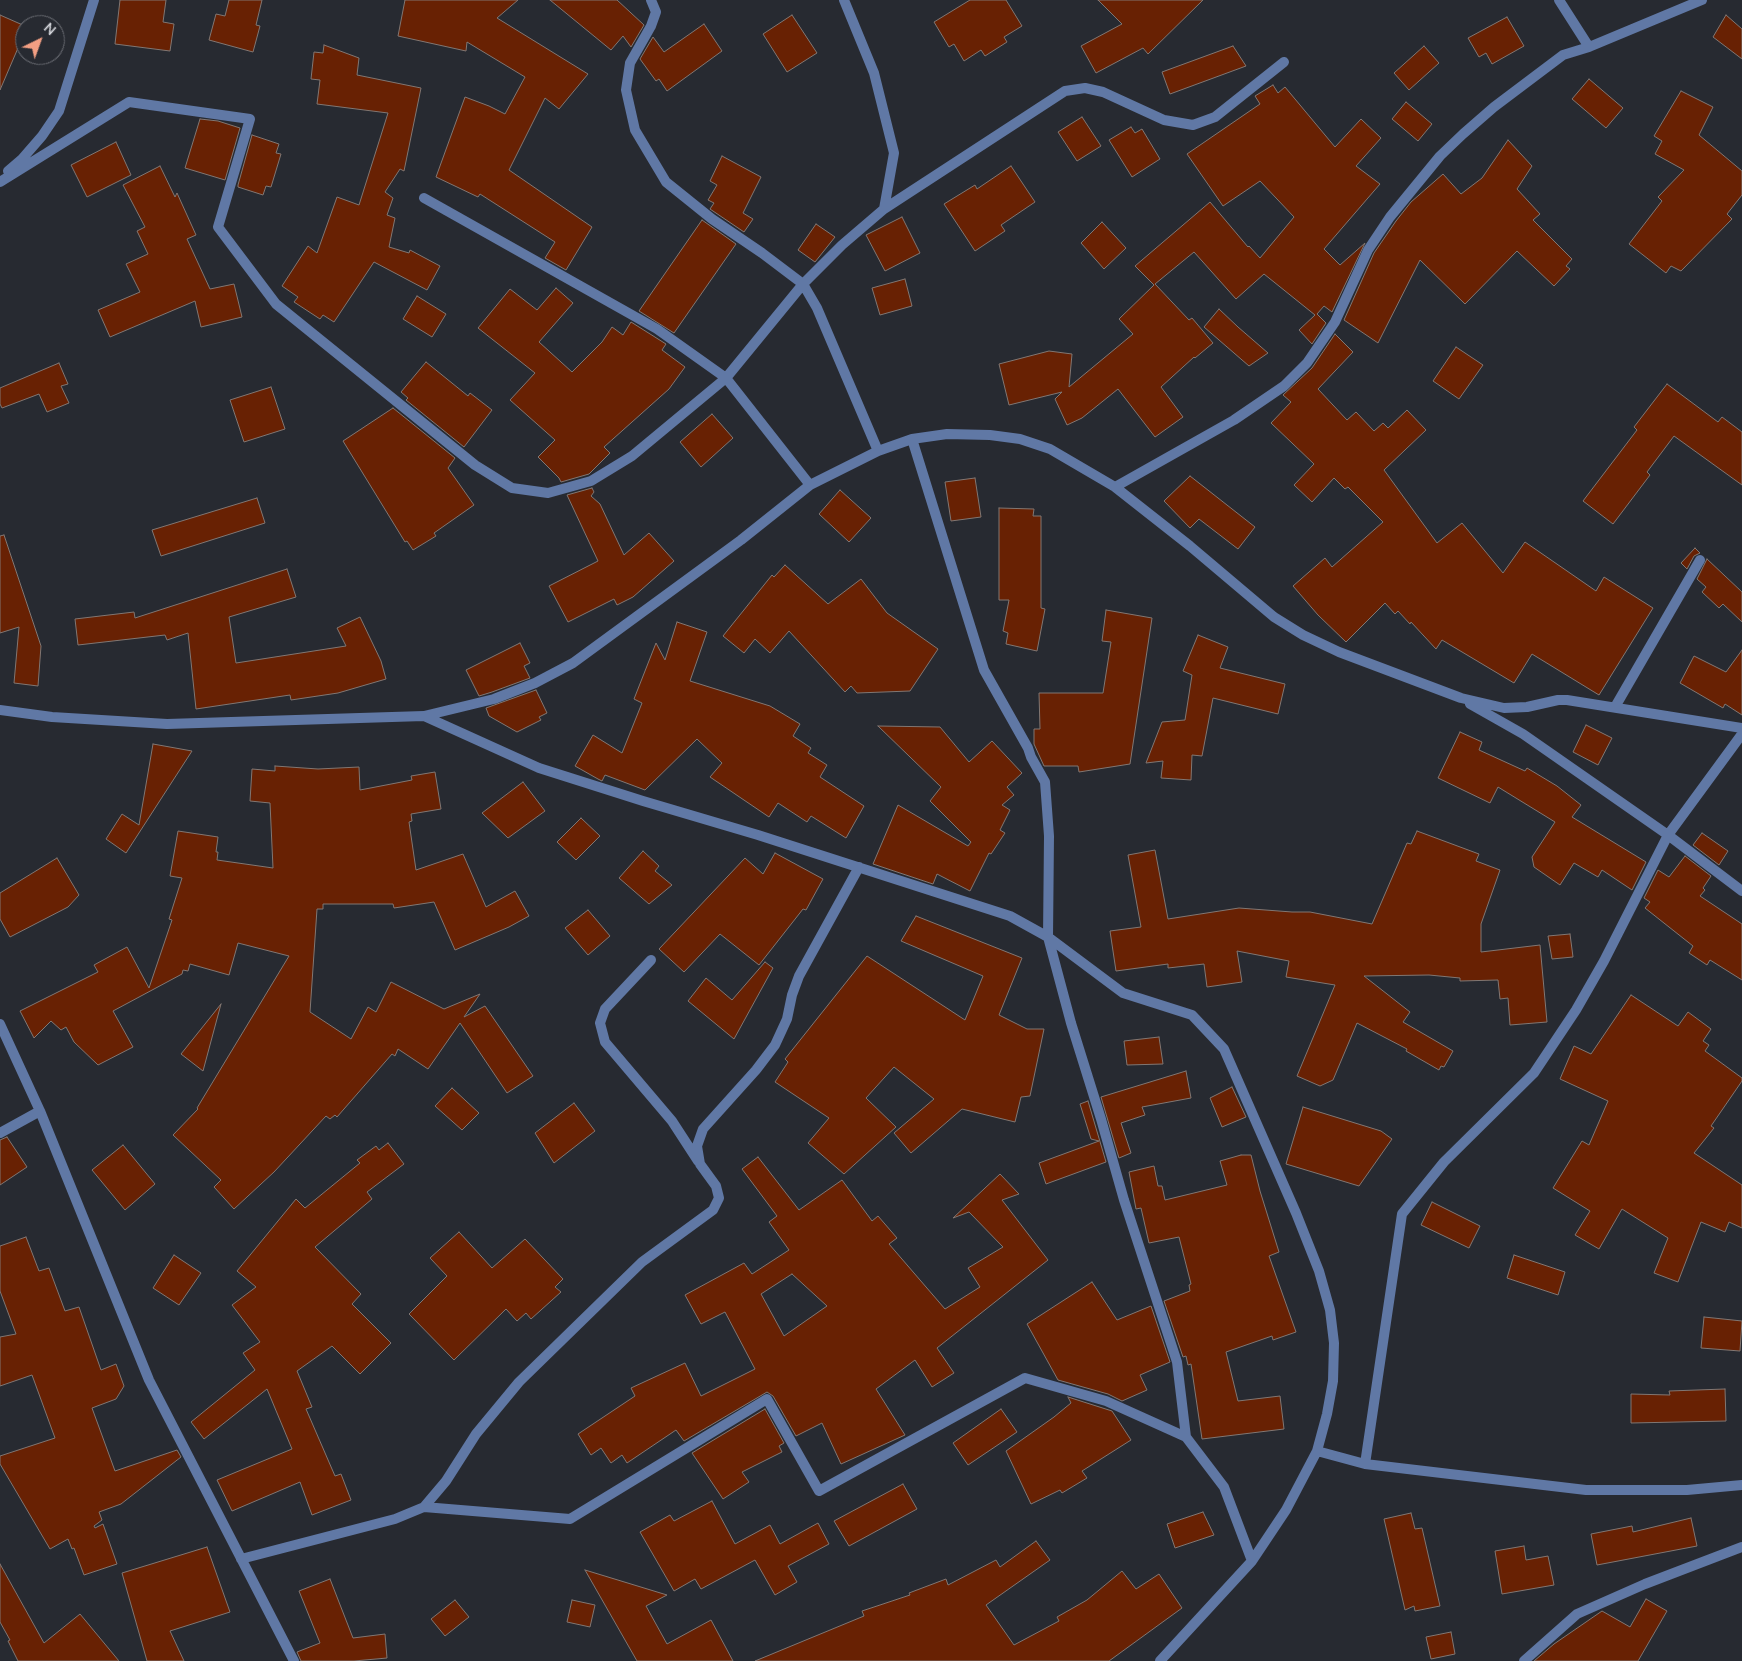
<!DOCTYPE html>
<style>
body{margin:0}
#map{position:relative;width:1742px;height:1661px;overflow:hidden;background:#272a31;font-family:"Nunito Sans",sans-serif}
canvas{display:block}
.north{position:absolute;left:15px;top:15px;width:50px;height:50px;box-sizing:border-box;background:#272a31;border:1px solid #6c6e75;border-radius:50%;rotate:42deg;font-size:14px;font-weight:700;line-height:20px;text-align:center;color:#d3d5da}
.north::after{content:'';display:block;margin:auto;width:18px;height:22px;background:#f39f83;clip-path:polygon(50% 0,100% 100%,50% 72%,0 100%)}
</style>
<div id="map">
<canvas width="1742" height="1661"></canvas>
<div class="north">N</div>
</div>
<script>
const c = document.querySelector('canvas').getContext('2d');
c.lineJoin = 'round';
function fillPath(path, color) {
  c.fillStyle = color;
  c.fill(path, 'evenodd');
}
function toPath(rows) {
  const path = new Path2D();
  for (const r of rows) {
    path.moveTo(r[0], r[1]);
    for (let i = 2; i < r.length; i += 2) path.lineTo(r[i], r[i + 1]);
  }
  return path;
}
function strokePath(path, color, width, dash) {
  c.strokeStyle = color;
  c.lineWidth = width;
  c.lineCap = dash ? 'butt' : 'round';
  c.setLineDash(dash || []);
  c.stroke(path);
}
const building = toPath([
 [120,0,166,0,163,22,174,24,170,51,115,44,120,0],
 [229,0,262,0,256,25,260,26,253,52,209,40,216,14,225,16,229,0],
 [405,0,518,0,497,18,588,74,559,109,545,98,509,170,592,227,566,270,545,258,555,242,480,194,478,197,436,177,465,97,489,106,505,114,525,77,467,42,466,51,398,36,405,0],
 [550,0,617,0,644,25,631,47,623,36,611,50,550,0],
 [970,0,1006,0,1022,26,1004,37,1007,42,985,56,981,50,964,61,954,44,949,47,934,22,970,0],
 [1098,0,1203,0,1148,54,1143,48,1096,73,1081,46,1122,24,1098,0],
 [0,15,25,26,25,52,18,48,0,90,0,15],
 [792,15,817,53,787,72,763,34,792,15],
 [1726,15,1742,29,1742,59,1713,37,1726,15],
 [1507,17,1524,46,1492,64,1486,53,1479,57,1468,38,1507,17],
 [704,24,722,51,667,91,659,79,656,81,640,59,653,37,664,52,704,24],
 [324,45,359,58,357,75,421,88,404,171,400,169,385,192,393,198,387,215,395,218,389,247,409,253,410,250,440,266,427,290,374,262,334,322,323,315,320,319,294,302,298,297,282,286,308,246,317,253,337,197,359,205,388,113,317,104,320,80,311,79,314,52,323,53,324,45],
 [1233,46,1246,66,1170,94,1162,72,1233,46],
 [1424,46,1439,63,1409,90,1394,73,1424,46],
 [1589,79,1623,108,1606,128,1572,99,1589,79],
 [1273,85,1278,93,1285,87,1335,147,1361,119,1381,138,1356,166,1380,184,1324,249,1340,265,1365,243,1332,312,1324,306,1317,314,1326,323,1312,344,1299,330,1315,315,1264,274,1236,299,1194,252,1155,284,1189,320,1192,318,1213,343,1195,358,1194,357,1161,387,1183,417,1155,437,1118,389,1082,418,1067,425,1055,399,1062,392,1009,405,999,364,1049,351,1072,354,1069,387,1133,334,1119,319,1154,285,1135,266,1210,202,1248,247,1249,246,1260,258,1294,217,1260,181,1223,206,1187,154,1260,104,1255,96,1273,85],
 [1681,91,1713,107,1699,135,1742,171,1742,195,1727,214,1732,219,1681,271,1671,266,1666,273,1629,244,1662,201,1658,197,1684,170,1655,154,1662,141,1654,136,1681,91],
 [1406,102,1432,124,1418,141,1392,119,1406,102],
 [1082,117,1101,146,1077,161,1058,132,1082,117],
 [200,119,218,121,240,128,225,180,185,168,200,119],
 [1131,127,1135,133,1142,129,1160,159,1132,177,1109,140,1131,127],
 [252,135,279,144,276,153,281,154,271,187,266,186,263,195,238,187,238,185,252,135],
 [1508,140,1532,166,1517,189,1540,214,1533,220,1572,259,1566,266,1570,269,1554,286,1517,251,1465,304,1420,260,1378,343,1344,320,1374,253,1396,221,1411,202,1443,174,1461,194,1482,178,1508,140],
 [116,142,131,175,87,197,71,165,116,142],
 [722,156,761,177,743,213,753,219,744,232,710,209,714,203,708,200,717,185,710,181,722,156],
 [160,166,175,197,177,193,196,235,187,239,210,289,234,284,242,317,201,327,195,301,110,337,98,310,140,292,126,264,148,254,137,231,145,227,123,185,160,166],
 [1011,166,1035,202,1001,225,1005,231,975,251,944,204,975,185,977,189,1011,166],
 [902,217,920,253,885,271,866,235,902,217],
 [702,220,736,244,674,333,639,311,702,220],
 [1102,222,1126,248,1104,269,1081,243,1102,222],
 [816,224,835,237,815,262,798,250,816,224],
 [905,279,912,306,880,315,872,288,905,279],
 [556,288,573,303,539,342,572,372,602,342,612,327,623,335,631,322,666,344,662,350,685,367,669,389,604,447,610,453,589,474,561,482,559,478,538,457,555,440,510,400,535,373,478,328,510,289,537,310,556,288],
 [417,296,446,314,432,337,403,319,417,296],
 [1219,309,1238,327,1268,353,1249,366,1204,327,1219,309],
 [1335,334,1353,352,1318,389,1347,420,1356,412,1374,431,1383,423,1388,428,1407,410,1426,430,1384,470,1437,543,1462,523,1503,573,1525,542,1596,591,1604,577,1653,608,1599,695,1532,654,1514,683,1442,640,1436,649,1411,622,1410,624,1398,611,1395,614,1385,603,1346,642,1318,615,1293,586,1325,558,1332,567,1383,522,1348,487,1345,489,1334,478,1312,502,1294,485,1314,464,1271,423,1291,402,1283,395,1312,368,1335,334],
 [1456,347,1483,365,1459,399,1433,381,1456,347],
 [426,362,468,396,470,393,492,410,464,447,406,400,408,398,401,392,426,362],
 [59,363,68,384,61,386,69,403,47,412,39,394,2,408,0,404,0,388,59,363],
 [1667,384,1718,422,1722,417,1742,432,1742,485,1674,436,1647,472,1650,475,1613,524,1583,501,1637,430,1634,427,1667,384],
 [271,387,285,429,244,442,230,400,271,387],
 [393,408,455,458,448,468,474,505,434,533,436,536,413,550,407,541,405,542,343,441,393,408],
 [712,414,733,438,701,467,680,442,712,414],
 [1190,476,1255,527,1238,549,1199,519,1190,528,1164,501,1190,476],
 [975,478,981,517,951,521,945,482,975,478],
 [592,488,594,492,591,496,600,504,624,555,649,533,674,561,633,597,617,605,614,599,568,622,549,586,598,561,567,495,592,488],
 [840,490,871,518,849,542,819,514,840,490],
 [257,498,265,523,161,556,152,530,257,498],
 [999,508,1034,509,1033,516,1041,516,1041,608,1045,609,1037,651,1006,644,1008,633,1003,631,1009,600,999,600,999,508],
 [4,535,41,646,38,686,14,683,19,627,0,633,0,536,4,535],
 [1695,548,1700,553,1694,556,1687,569,1681,563,1695,548],
 [1707,559,1742,592,1742,622,1723,604,1719,608,1702,592,1706,587,1697,579,1707,559],
 [785,565,828,604,861,579,887,613,938,649,910,691,857,693,851,686,845,692,789,631,770,653,755,639,744,653,723,636,772,575,774,577,785,565],
 [287,569,296,597,229,617,236,663,346,646,337,628,360,617,381,661,386,679,338,693,291,700,290,695,196,709,188,633,167,640,165,635,78,645,75,619,134,612,135,618,287,569],
 [1106,610,1152,618,1130,764,1079,772,1078,766,1044,766,1034,744,1034,729,1040,729,1039,693,1103,693,1111,642,1102,641,1106,610],
 [677,622,707,632,690,681,770,706,800,724,793,736,811,748,808,753,827,765,820,777,864,806,846,838,811,816,807,822,778,803,769,817,710,777,722,763,697,739,645,790,605,775,602,781,598,779,575,766,593,735,622,753,642,703,634,699,656,643,665,660,677,622],
 [1198,635,1228,647,1220,668,1285,684,1278,714,1213,698,1202,756,1192,755,1191,780,1161,778,1163,761,1146,763,1162,722,1185,720,1192,675,1183,671,1198,635],
 [520,643,530,663,524,666,530,678,492,692,479,696,466,670,520,643],
 [1742,650,1742,715,1725,704,1723,708,1680,683,1694,656,1726,672,1742,650],
 [536,690,547,713,539,717,541,720,517,732,489,716,486,708,536,690],
 [1586,725,1612,738,1598,765,1573,752,1586,725],
 [878,726,940,727,969,762,992,741,1022,773,1007,787,1014,795,1002,805,1010,810,1000,830,1005,833,991,854,989,853,970,891,937,874,933,884,873,864,898,805,968,846,971,842,930,801,941,787,878,726],
 [1460,732,1482,742,1479,750,1525,771,1527,768,1557,786,1581,805,1572,817,1646,862,1632,890,1602,870,1598,877,1574,863,1560,885,1534,867,1532,857,1555,822,1498,787,1490,803,1438,778,1460,732],
 [153,744,192,751,126,853,106,839,122,814,139,825,153,744],
 [275,766,318,769,359,767,360,790,412,780,411,776,435,772,441,809,411,814,412,821,409,822,416,870,463,854,486,907,515,891,529,916,509,927,455,950,434,902,394,908,393,904,323,904,323,909,317,909,310,1012,351,1039,368,1007,376,1012,391,982,444,1009,480,994,464,1017,485,1006,533,1076,507,1093,460,1023,428,1069,398,1049,395,1056,392,1054,337,1117,335,1115,330,1119,326,1116,274,1172,234,1209,214,1187,221,1180,173,1135,198,1109,197,1108,289,956,238,943,229,975,190,964,188,971,183,970,182,974,113,1011,133,1047,98,1065,74,1042,66,1027,61,1030,51,1021,34,1038,20,1011,98,972,94,965,127,947,149,988,172,920,169,919,182,878,170,876,178,831,218,837,216,852,218,852,217,860,273,868,270,803,250,801,252,769,275,771,275,766],
 [523,782,545,811,508,838,482,813,523,782],
 [581,818,600,836,576,860,557,842,581,818],
 [1417,831,1479,854,1476,861,1500,870,1481,924,1481,952,1540,945,1547,1022,1510,1025,1508,998,1500,999,1498,980,1460,981,1460,978,1429,975,1364,976,1410,1012,1403,1022,1453,1051,1444,1067,1441,1066,1439,1070,1406,1051,1407,1049,1357,1023,1333,1080,1320,1086,1297,1076,1335,985,1286,977,1289,961,1237,951,1242,982,1207,987,1204,964,1168,968,1168,964,1116,971,1110,931,1141,927,1128,855,1155,850,1168,919,1239,908,1292,912,1310,912,1372,924,1407,843,1411,844,1417,831],
 [1702,833,1728,851,1719,865,1693,845,1702,833],
 [643,851,659,866,655,871,672,885,649,904,619,878,643,851],
 [775,853,823,879,806,910,803,909,759,965,720,934,684,972,659,949,745,858,763,874,775,853],
 [1685,856,1711,876,1703,888,1705,890,1700,896,1742,924,1742,980,1710,960,1707,965,1689,953,1693,946,1645,908,1650,902,1644,898,1658,870,1669,877,1685,856],
 [57,858,79,895,68,907,10,937,0,919,0,893,57,858],
 [588,910,610,936,588,955,565,928,588,910],
 [916,916,1022,958,999,1015,1027,1029,1044,1029,1030,1096,1021,1097,1015,1122,962,1109,911,1153,894,1133,934,1099,894,1067,866,1098,896,1127,844,1174,808,1143,829,1118,775,1082,788,1062,785,1059,867,956,965,1020,983,976,901,941,916,916],
 [1570,934,1573,957,1552,959,1548,936,1570,934],
 [765,962,773,968,734,1039,688,1001,706,978,732,1000,765,962],
 [1631,995,1678,1026,1688,1012,1711,1029,1703,1041,1709,1045,1705,1051,1742,1078,1742,1081,1711,1126,1714,1128,1694,1153,1742,1185,1742,1228,1729,1222,1725,1232,1701,1222,1678,1282,1654,1273,1668,1238,1622,1209,1599,1249,1575,1235,1590,1211,1553,1188,1582,1141,1589,1145,1608,1101,1560,1079,1574,1046,1591,1054,1631,995],
 [221,1004,203,1071,181,1054,221,1004],
 [1159,1037,1163,1064,1127,1065,1124,1041,1159,1037],
 [1186,1071,1191,1098,1142,1107,1145,1115,1121,1123,1131,1153,1119,1158,1101,1097,1186,1071],
 [1232,1087,1246,1117,1222,1127,1210,1098,1232,1087],
 [452,1088,479,1113,462,1130,435,1106,452,1088],
 [1088,1101,1106,1162,1046,1184,1039,1163,1099,1141,1091,1139,1080,1104,1088,1101],
 [574,1103,595,1131,554,1163,535,1133,574,1103],
 [1303,1107,1381,1131,1392,1139,1359,1186,1286,1164,1303,1107],
 [7,1137,27,1167,0,1185,0,1140,7,1137],
 [388,1143,404,1164,367,1192,372,1199,315,1247,361,1294,352,1304,391,1343,360,1374,332,1346,297,1371,312,1407,306,1409,335,1476,341,1474,351,1500,312,1515,300,1482,232,1511,217,1480,292,1449,267,1389,204,1439,191,1422,255,1370,243,1353,260,1342,232,1305,256,1287,237,1271,296,1199,305,1208,360,1163,357,1160,376,1146,379,1150,388,1143],
 [123,1145,155,1184,125,1210,92,1170,123,1145],
 [1241,1155,1251,1155,1260,1191,1279,1252,1269,1256,1296,1332,1273,1340,1272,1336,1226,1352,1238,1401,1280,1396,1284,1429,1202,1439,1191,1364,1188,1365,1186,1356,1183,1357,1164,1301,1190,1291,1189,1285,1191,1284,1179,1237,1149,1243,1141,1208,1136,1209,1129,1172,1154,1166,1158,1186,1162,1186,1165,1200,1227,1185,1220,1161,1241,1155],
 [758,1157,799,1210,842,1180,872,1221,878,1216,897,1238,889,1244,945,1309,980,1287,968,1268,1003,1247,969,1212,953,1218,1000,1174,1019,1194,1002,1200,1048,1260,937,1348,954,1373,932,1387,915,1360,876,1389,905,1435,841,1464,822,1423,796,1436,773,1396,767,1392,684,1441,676,1430,627,1463,622,1455,611,1463,601,1448,591,1455,578,1434,635,1396,631,1388,685,1363,701,1396,755,1369,725,1312,701,1324,685,1295,744,1263,752,1274,789,1250,769,1222,777,1216,742,1169,758,1157],
 [792,1274,827,1306,784,1336,761,1294,792,1274],
 [1432,1202,1480,1226,1469,1248,1421,1225,1432,1202],
 [459,1232,492,1268,525,1239,563,1279,555,1287,561,1292,531,1319,526,1313,517,1321,506,1309,454,1360,409,1314,447,1276,430,1258,459,1232],
 [26,1237,39,1271,49,1268,65,1311,79,1307,101,1370,116,1364,124,1386,116,1399,92,1408,115,1471,177,1450,181,1457,121,1504,99,1512,102,1520,94,1526,95,1528,103,1524,117,1564,84,1575,74,1548,72,1549,68,1539,50,1549,0,1464,0,1456,55,1438,32,1375,0,1386,0,1337,16,1334,0,1291,0,1246,26,1237],
 [174,1255,201,1273,179,1305,153,1288,174,1255],
 [1514,1255,1565,1272,1558,1295,1507,1278,1514,1255],
 [1092,1282,1117,1320,1151,1306,1170,1362,1140,1375,1147,1390,1122,1401,1108,1394,1058,1380,1027,1324,1092,1282],
 [1704,1317,1742,1321,1740,1351,1701,1348,1704,1317],
 [1725,1389,1726,1421,1631,1423,1631,1394,1670,1395,1669,1391,1725,1389],
 [1068,1397,1112,1411,1131,1440,1082,1471,1087,1478,1062,1493,1060,1490,1031,1504,1006,1451,1054,1417,1071,1403,1068,1397],
 [765,1409,784,1443,779,1446,782,1452,742,1472,749,1482,723,1499,692,1453,765,1409],
 [1001,1409,1017,1432,968,1465,953,1443,1001,1409],
 [903,1484,917,1509,849,1546,834,1521,903,1484],
 [712,1501,735,1544,770,1525,780,1544,818,1523,829,1544,788,1566,797,1582,775,1595,755,1560,701,1589,695,1579,674,1591,640,1532,670,1515,674,1521,712,1501],
 [1203,1512,1214,1535,1175,1548,1167,1524,1203,1512],
 [1411,1513,1415,1529,1422,1528,1440,1606,1415,1611,1414,1606,1405,1610,1384,1519,1411,1513],
 [1691,1518,1697,1546,1597,1565,1591,1534,1632,1526,1633,1532,1691,1518],
 [1036,1541,1050,1560,986,1605,1014,1645,1059,1621,1057,1617,1087,1600,1122,1571,1136,1589,1159,1574,1182,1608,1109,1661,755,1661,864,1616,862,1611,910,1595,909,1593,946,1579,948,1585,996,1560,1000,1567,1036,1541],
 [1524,1546,1526,1560,1548,1556,1554,1585,1502,1594,1495,1551,1524,1546],
 [207,1547,230,1612,170,1631,184,1661,147,1661,122,1573,207,1547],
 [0,1564,44,1643,80,1614,119,1661,18,1661,8,1641,10,1640,0,1622,0,1564],
 [585,1570,667,1595,646,1606,667,1644,711,1620,733,1661,637,1661,585,1570],
 [330,1579,353,1638,385,1634,387,1658,354,1661,301,1661,297,1652,320,1643,299,1591,330,1579],
 [1646,1599,1667,1611,1638,1661,1534,1661,1554,1644,1602,1611,1630,1627,1646,1599],
 [455,1600,469,1617,445,1636,431,1619,455,1600],
 [572,1600,595,1605,590,1627,567,1622,572,1600],
 [1451,1632,1455,1654,1431,1659,1426,1637,1451,1632]
]);
fillPath(building, '#682103');
strokePath(building, '#817773', 1);
strokePath(toPath([
 [651,0,656,12,651,26,630,63,626,90,635,130,666,182,712,219,762,253,803,284,817,308,878,451],
 [844,0,874,73,894,153,884,209],
 [1559,0,1589,47],
 [8,171,22,159,42,136,59,111,94,0],
 [0,182,129,102,250,119,218,227,276,304,475,465,512,488,548,493,591,481,632,456,726,378,803,284,842,245,884,209,1065,91,1085,88,1103,92,1164,120,1193,125,1215,117,1284,62],
 [424,198,657,329,726,378,810,485],
 [912,439,984,670,1028,748,1031,757,1045,782,1049,836,1048,937,1071,1023,1101,1119,1124,1200,1177,1362,1186,1437,1224,1487,1252,1561],
 [1115,487,1234,420,1284,386,1307,363,1335,322,1368,250,1390,217,1440,156,1463,134,1494,107,1563,55,1589,47,1702,0],
 [1470,704,1523,734,1668,835,1742,891],
 [1615,707,1700,560],
 [0,710,52,717,167,724,424,716,494,699,535,683,573,663,741,540,810,485,878,451,912,439,947,434,990,435,1020,439,1050,449,1115,487,1190,546,1274,617,1303,635,1339,652,1461,698,1504,708,1527,707,1558,700,1567,700,1742,728],
 [424,716,539,768,643,801,758,835,1010,916,1048,937,1123,993,1192,1015,1224,1049,1296,1213,1319,1271,1330,1310,1334,1343,1333,1381,1327,1414,1317,1451,1286,1510,1252,1561,1160,1661],
 [651,960,605,1009,600,1023,605,1042,672,1121,698,1161],
 [0,1024,40,1111,149,1380,294,1661],
 [0,1133,40,1111],
 [1317,1451,1365,1464,1586,1490,1687,1490,1742,1485],
 [1365,1464,1402,1214,1444,1162,1534,1073,1576,1010,1604,961,1668,835,1742,734],
 [424,1507,570,1519,767,1399,819,1491,1025,1378,1106,1401,1186,1437],
 [241,1559,395,1519,424,1507,446,1481,476,1434,519,1382,642,1262,713,1210,719,1198,716,1186,700,1164,697,1146,703,1129,756,1070,775,1045,787,1019,792,995,799,976,859,867],
 [1524,1661,1577,1614,1645,1584,1742,1547]
]), '#6078a5', 10);
</script>
